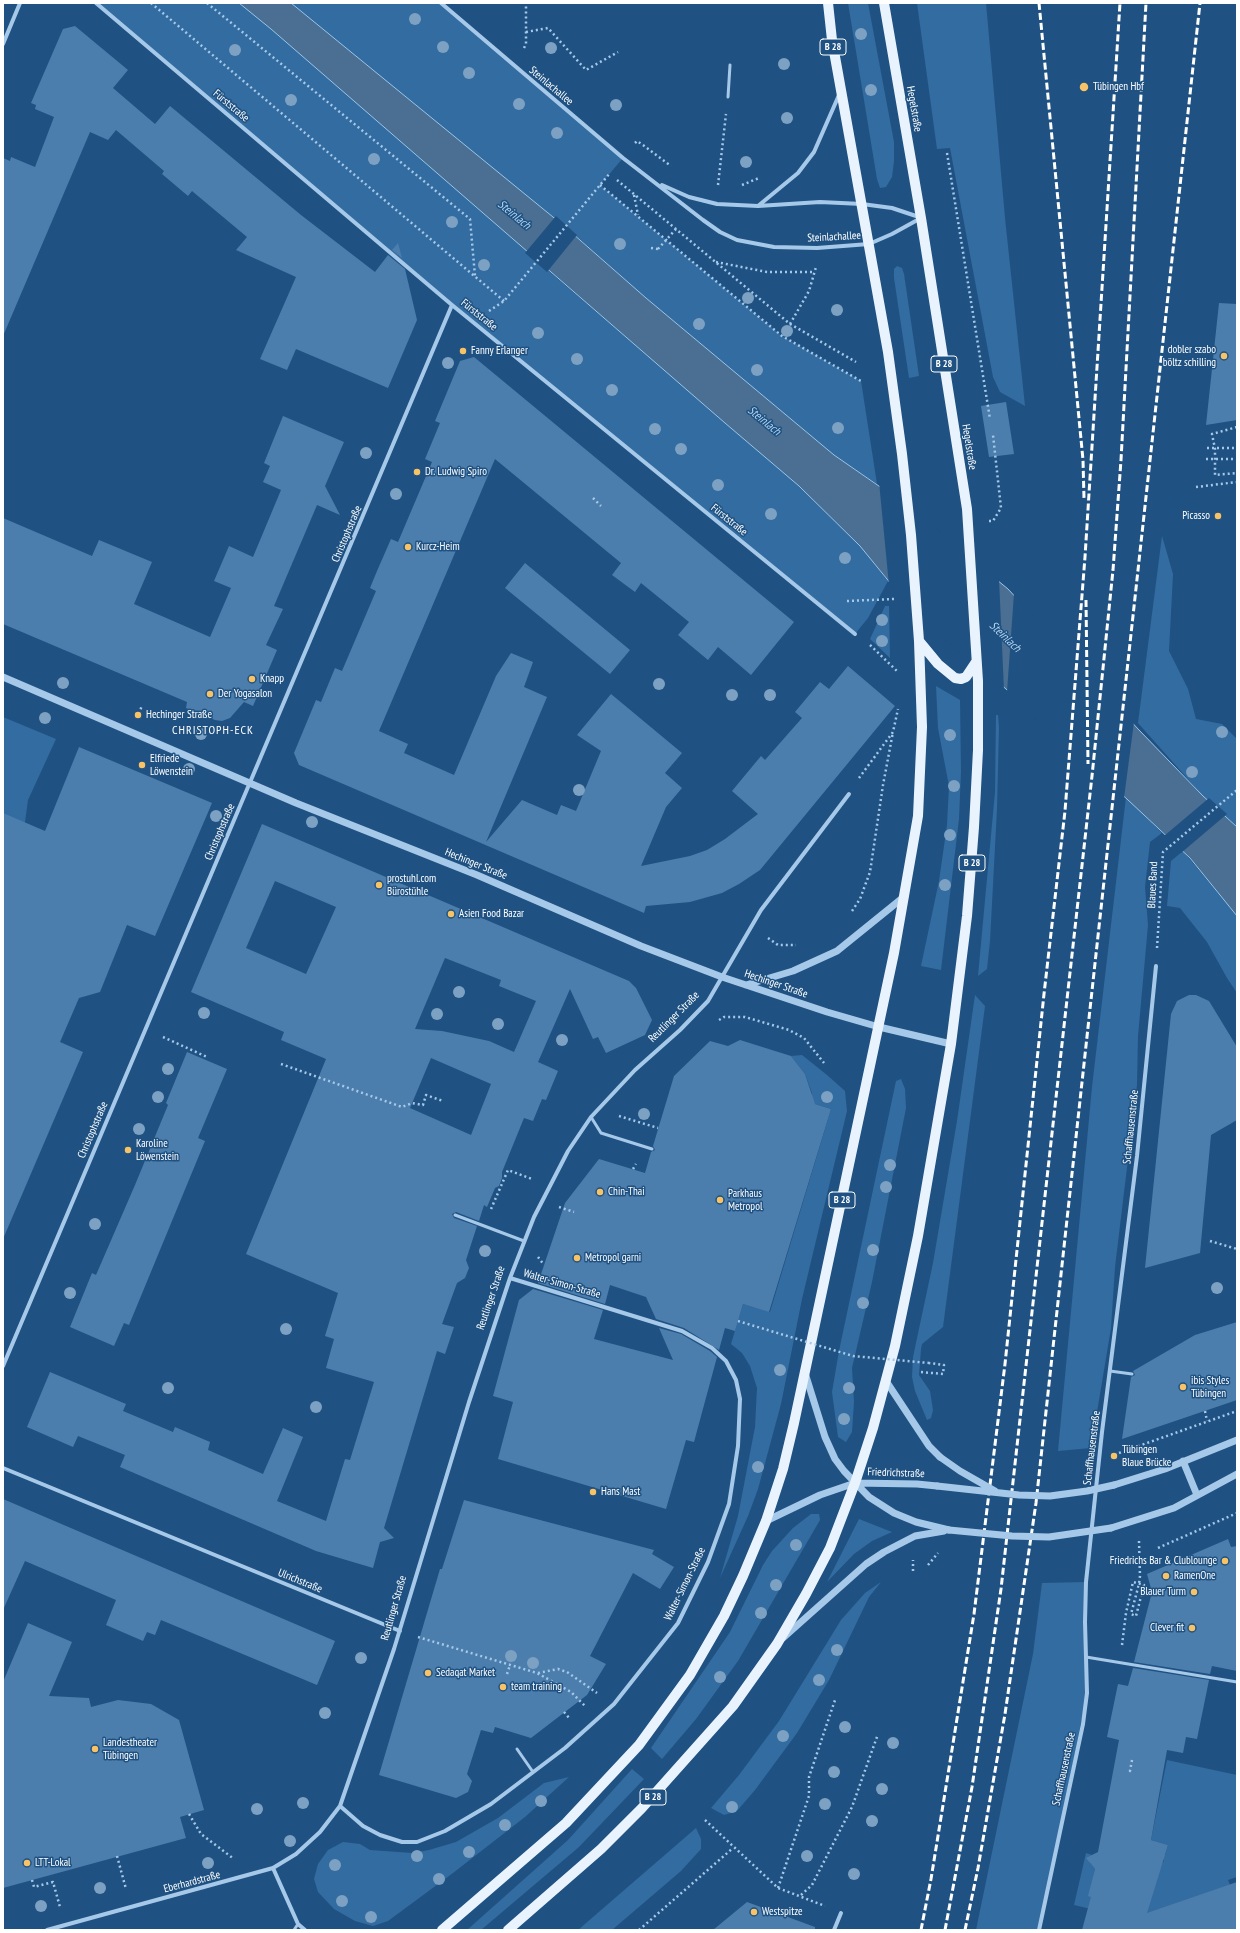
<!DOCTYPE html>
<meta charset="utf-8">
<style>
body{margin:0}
#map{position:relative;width:1240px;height:1933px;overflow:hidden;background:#1f5282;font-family:"PT Sans Narrow",sans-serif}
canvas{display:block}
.frame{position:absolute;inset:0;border:4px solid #fff;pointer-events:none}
</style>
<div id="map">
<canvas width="1240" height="1933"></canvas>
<div class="frame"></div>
</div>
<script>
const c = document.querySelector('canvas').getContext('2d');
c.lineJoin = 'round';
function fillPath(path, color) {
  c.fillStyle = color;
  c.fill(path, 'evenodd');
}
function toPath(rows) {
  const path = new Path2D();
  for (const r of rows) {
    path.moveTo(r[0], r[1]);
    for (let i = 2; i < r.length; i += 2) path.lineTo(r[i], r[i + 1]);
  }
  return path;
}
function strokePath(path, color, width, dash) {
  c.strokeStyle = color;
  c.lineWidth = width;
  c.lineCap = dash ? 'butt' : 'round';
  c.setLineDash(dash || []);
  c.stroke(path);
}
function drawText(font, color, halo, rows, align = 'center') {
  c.font = font + ' "PT Sans Narrow",sans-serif';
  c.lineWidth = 3;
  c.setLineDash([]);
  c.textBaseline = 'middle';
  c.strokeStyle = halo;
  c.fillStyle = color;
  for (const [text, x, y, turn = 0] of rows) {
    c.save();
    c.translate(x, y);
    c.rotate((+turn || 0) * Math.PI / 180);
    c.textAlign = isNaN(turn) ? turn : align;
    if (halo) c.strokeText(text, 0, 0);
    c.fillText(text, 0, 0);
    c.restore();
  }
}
fillPath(toPath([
 [96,3,441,3,623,158,600,185,782,336,861,381,877,484,834,455,646,298,565,226,536,260,799,486,860,546,888,581,868,618,855,634,470,319],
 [848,3,868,3,894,142,894,161,892,177,886,187,880,188,877,179],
 [917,3,986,3,1005,218,1025,406,1000,392,993,377,950,148,937,149],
 [897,266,902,268,904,274,919,376,909,378,894,278,894,269],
 [1162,536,1173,574,1169,651,1188,689,1196,719,1222,724,1237,739,1237,827,1203,796,1138,723],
 [885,606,889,606,890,658,870,639],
 [936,686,960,700,961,772,959,819,941,970,921,966,939,881,947,825,949,786,938,728],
 [996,715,998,715,999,727,997,809,990,941,987,969,978,976,995,792],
 [3,717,56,739,28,800,25,822,3,873],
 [1126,797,1162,833,1150,842,1145,887,1148,925,1138,1036,1137,1085,1115,1267,1111,1328,1091,1448,1058,1451,1092,1087],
 [1183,851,1237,916,1237,993,1227,978,1207,942,1180,908,1167,906,1171,861],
 [975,995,985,1006,943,1327,922,1344,921,1349,919,1375,930,1391,933,1410,931,1418,927,1420,915,1391,912,1377,913,1357,933,1263,957,1121],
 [802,1055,827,1075,845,1091,847,1111,802,1299,781,1404,758,1489,748,1516,720,1578,738,1516,755,1427,757,1388,750,1366,742,1353,731,1344,743,1304,770,1312,831,1109,809,1102,812,1093,805,1074,791,1056],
 [901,1079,905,1089,906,1108,872,1282,852,1368,854,1402,852,1432,846,1442,838,1437,832,1392,839,1351,896,1081],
 [811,1514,819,1514,820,1520,738,1661,696,1719,662,1759,651,1748,730,1632,763,1565,772,1551,793,1528],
 [859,1519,892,1532,872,1541,854,1554,827,1582],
 [881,1582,869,1597,829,1680,797,1733,755,1790,737,1811,724,1815,711,1808,739,1775,779,1721,841,1620,865,1593],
 [1086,1582,1087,1693,1039,1930,976,1930,1033,1654,1042,1583],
 [1167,1760,1237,1775,1237,1877,1228,1880,1237,1902,1160,1930,1133,1919,1074,1905,1086,1853,1092,1855,1090,1863,1095,1869,1089,1896,1148,1878,1164,1861,1161,1854,1165,1855,1168,1845,1151,1840],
 [632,1769,644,1779,579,1847,481,1930,467,1930,568,1840],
 [569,1777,525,1817,453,1873,388,1921,373,1926,355,1921,334,1909,318,1892,314,1879,318,1864,328,1850,343,1842,360,1844,370,1850,412,1853,429,1850,456,1842,498,1818,544,1783],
 [696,1828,701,1839,701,1849,681,1871,612,1930,578,1930]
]), '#336ca1');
const water = toPath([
 [239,3,291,3,564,226,646,298,834,455,902,502,1008,589,1139,730,1203,796,1237,827,1237,916,1190,858,1128,800,1006,689,909,606,860,546,799,486,725,423,271,29,239,3]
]);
fillPath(water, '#4a6f92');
strokePath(water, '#9ac5ea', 1);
fillPath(toPath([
 [556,216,577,235,547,272,525,253],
 [879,482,999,579,1004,690,908,608,889,585],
 [1014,593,1134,722,1124,798,1007,692],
 [1209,798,1227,814,1181,853,1164,836]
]), '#1f5282');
fillPath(toPath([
 [75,26,128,70,113,88,155,124,170,106,301,215,375,272,388,255,405,269,417,320,388,388,296,349,287,370,260,359,296,277,236,250,247,237,192,191,188,196,162,174,164,171,116,130,108,140,90,132,3,336,3,158,10,161,11,157,35,167,54,117,35,109,36,105,31,103,63,29],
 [398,243,402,258,392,250],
 [1219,303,1237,304,1237,420,1206,425],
 [474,357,794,622,751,675,718,647,708,660,678,635,689,622,641,583,635,592,612,575,621,563,495,459,379,731,408,744,404,753,454,775,496,676,511,653,533,662,524,687,547,697,486,842,522,800,557,815,561,805,576,811,601,751,577,735,611,694,682,753,665,773,682,788,666,807,641,866,690,856,707,850,725,839,758,814,732,791,761,756,765,760,802,718,795,712,820,682,829,689,848,666,895,706,760,870,739,884,722,893,690,902,646,906,644,913,299,765,294,753,316,700,321,702,335,668,342,671,376,591,370,588,377,571,391,539,398,542,432,462,425,459,440,423,435,421,460,361],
 [1006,402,1014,454,989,457,981,406],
 [283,416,344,442,325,486,340,515,317,505,274,606,283,609,266,645,277,650,253,706,244,702,230,718,222,721,215,720,186,708,187,702,3,624,3,518,92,556,99,540,152,562,134,604,210,637,231,588,214,581,229,546,253,557,281,490,263,482,270,466,264,463],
 [525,563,630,650,610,674,505,588],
 [79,747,212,803,155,936,127,925,100,992,79,998,60,1042,83,1052,3,1239,3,813,45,831],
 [262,824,629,981,636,988,652,1020,645,1035,606,1053,598,1037,593,1039,570,989,538,1062,558,1071,546,1100,542,1099,533,1121,524,1118,502,1172,502,1178,499,1186,495,1188,487,1207,484,1205,479,1221,456,1212,452,1214,454,1218,477,1226,466,1260,469,1268,465,1278,457,1283,442,1324,454,1327,445,1354,437,1351,384,1528,394,1538,380,1542,373,1568,316,1551,120,1467,125,1455,78,1436,73,1447,27,1427,50,1372,126,1404,123,1411,173,1432,175,1427,210,1442,208,1450,263,1474,283,1428,303,1437,277,1501,326,1521,345,1459,350,1460,374,1382,326,1368,334,1339,325,1336,338,1293,246,1254,326,1059,281,1040,284,1032,191,992],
 [275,881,336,907,306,974,246,948],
 [445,958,501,980,499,986,536,1001,514,1052,489,1041,442,1031,415,1029],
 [431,1058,491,1084,471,1135,410,1108],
 [1189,995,1196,995,1209,1001,1237,1047,1237,1120,1211,1135,1200,1253,1145,1268,1171,1014,1177,1001],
 [740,1040,791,1056,805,1074,815,1104,831,1109,769,1312,743,1304,735,1331,725,1328,719,1350,684,1328,656,1319,646,1297,610,1285,605,1304,538,1283,565,1203,599,1159,645,1173,651,1152,655,1150,653,1146,674,1076,710,1041,728,1046],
 [187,1052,227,1069,198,1138,205,1141,129,1325,124,1323,114,1346,70,1327,92,1273,96,1275,135,1185,168,1105,166,1103],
 [533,1289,603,1310,594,1339,673,1360,659,1328,681,1334,710,1351,717,1357,694,1442,686,1440,666,1509,498,1459,513,1402,493,1396,519,1300],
 [1237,1322,1237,1400,1122,1439,1131,1377,1135,1375,1133,1371,1195,1335],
 [3,1499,335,1641,317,1685,161,1620,155,1635,147,1632,143,1641,106,1625,116,1600,25,1561,3,1610],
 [464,1500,654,1550,652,1554,674,1567,660,1589,633,1573,590,1656,606,1664,587,1695,531,1738,495,1727,493,1733,481,1730,467,1774,472,1781,468,1792,456,1798,379,1775,440,1569,442,1569],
 [1228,1539,1231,1547,1237,1546,1237,1671,1212,1666,1210,1674,1134,1662,1152,1592,1147,1574],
 [28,1623,72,1642,49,1696,89,1698,91,1707,118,1700,151,1704,179,1720,204,1810,180,1817,186,1838,3,1888,3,1682],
 [1133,1668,1209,1680,1197,1739,1186,1737,1183,1753,1167,1750,1151,1840,1168,1845,1147,1913,1237,1882,1237,1930,1082,1930,1091,1897,1088,1896,1095,1869,1086,1858,1098,1852,1119,1740,1107,1737,1118,1684,1128,1686],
 [747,1902,815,1927,815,1930,713,1930]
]), '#4c7ead');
strokePath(toPath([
 [151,3,504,301],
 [207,3,470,219,475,276],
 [526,32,548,28,586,70,618,52],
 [524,48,526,44,526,3],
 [635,143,637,141,643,145,671,166],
 [947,153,990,419],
 [617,180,790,324,856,362],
 [600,185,782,336,861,381],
 [718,185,726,114],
 [742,185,759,178],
 [634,195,638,215],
 [651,248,658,249],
 [658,249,676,229],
 [716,262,767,272,815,272],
 [489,311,504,301,610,173],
 [790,324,809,291,816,267],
 [1237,427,1212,434,1215,449,1215,475,1237,473],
 [1207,448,1237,448],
 [1206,459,1237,459],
 [1196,487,1237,482],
 [593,498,601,506],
 [989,521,993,521,1001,508,993,435],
 [847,601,894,599],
 [870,645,898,672],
 [139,714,142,705],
 [859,778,893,732,898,709],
 [852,911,860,899,870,872,883,785,893,732],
 [768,938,778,945,796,945],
 [1157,948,1163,852,1237,790],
 [719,1020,724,1017,745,1017,789,1030,804,1038,824,1063],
 [163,1037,207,1057],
 [281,1064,402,1107,412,1103,423,1105,426,1095,443,1101],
 [619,1116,658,1128],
 [633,1169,636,1164],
 [559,1207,574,1212],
 [491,1209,508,1170,532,1179],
 [1210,1241,1237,1249],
 [538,1257,544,1265],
 [921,1372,943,1374,944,1365,929,1363],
 [1205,1411,1207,1421],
 [1119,1453,1237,1411],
 [1158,1548,1237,1513],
 [928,1565,938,1553],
 [913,1571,913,1560],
 [418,1637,537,1673,571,1692,585,1706],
 [1122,1645,1126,1613,1133,1582,1144,1585,1136,1616,1131,1614,1139,1584,1140,1576,1139,1541],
 [538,1673,558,1669,567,1672,597,1693],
 [507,1674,510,1665],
 [564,1712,570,1719],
 [1132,1760,1130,1771,1133,1771],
 [189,1814,201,1834,234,1859],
 [705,1820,778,1888,825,1906],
 [117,1856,126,1889],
 [32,1880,34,1887,53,1882,60,1907],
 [778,1888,809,1796,809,1777,835,1700],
 [801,1895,812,1885,852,1807,878,1734],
 [639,1930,733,1848]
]), '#a6c9e9', 2.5, [2, 3]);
strokePath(toPath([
 [728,97,730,65],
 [591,1117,601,1133,652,1149],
 [455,1215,524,1241],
 [1110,1371,1132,1374],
 [1086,1657,1237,1682],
 [517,1749,533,1772],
 [294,1930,298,1924]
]), '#a6c9e9', 3);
strokePath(toPath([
 [96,3,452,305,855,634],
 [441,3,623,158,703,220,720,232,737,240,774,247,817,248,869,244,892,234,921,218],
 [3,44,20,3],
 [662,185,689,197,717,204,758,206,820,202,862,204,892,208,919,217],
 [758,206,798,173,814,152,839,95],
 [3,1366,452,305],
 [3,1468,400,1631],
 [340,1806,363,1826,380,1835,402,1842,417,1842,445,1831,491,1804,565,1748,614,1704,678,1623,708,1562,729,1504,738,1446,740,1399,736,1380,726,1361,712,1348,682,1331,510,1278],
 [273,1868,298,1924,305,1930],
 [47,1930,273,1868,296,1854,320,1832,340,1806,394,1649,469,1402,510,1278,534,1217,568,1151,591,1117,635,1070,680,1030,708,1001,761,910,849,794],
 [834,1930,841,1913],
 [1039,1930,1083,1724,1087,1693,1085,1622,1086,1582,1102,1432,1137,1156,1156,966]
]), '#a6c9e9', 4);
strokePath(toPath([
 [3,677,296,803,477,875,641,946,722,977,827,1012,879,1027,951,1044],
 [746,985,793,971,837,951,905,896],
 [805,1373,825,1437,835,1459,844,1471,869,1497,894,1513,916,1522,949,1530],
 [886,1381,929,1446,940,1457],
 [1183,1461,1197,1495],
 [1114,1485,1165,1469,1237,1440],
 [766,1521,820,1495,855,1483,917,1484,937,1486],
 [1111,1528,1174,1508,1237,1474],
 [783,1638,866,1564,884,1552,915,1536,944,1531]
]), '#a6c9e9', 7);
strokePath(toPath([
 [919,641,938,664,955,678,961,679,966,677,976,662],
 [442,1930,566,1823,639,1745,690,1675,724,1616,743,1576,766,1521,783,1469,794,1423,894,953,918,816,922,727,919,641,911,535,902,454,888,352,832,40,828,3],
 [508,1930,601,1849,642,1808,733,1706,777,1644,806,1594,830,1548,855,1483,873,1428,895,1346,918,1236,951,1044,967,916,974,827,978,750,978,681,967,509,921,218,884,3]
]), '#e9f3fe', 10);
strokePath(toPath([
 [1039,3,1083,460,1084,498],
 [1086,600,1088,764],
 [921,1930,931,1879,974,1614,1005,1364,1044,994,1065,811,1085,557,1120,3],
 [945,1930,972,1787,1001,1589,1092,776,1113,570,1121,460,1146,3],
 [965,1930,978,1868,1005,1714,1036,1503,1200,3]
]), '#fff', 3, [7, 3]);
strokePath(toPath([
 [738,1321,853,1356,929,1363]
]), '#a6c9e9', 2.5, [2, 3]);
strokePath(toPath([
 [940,1457,960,1471,995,1491],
 [937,1486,1019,1495,1050,1496,1087,1491,1114,1485],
 [949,1530,1012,1536,1049,1537,1111,1528]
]), '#a6c9e9', 7);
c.fillStyle = '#7da1c2';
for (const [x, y] of [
 [415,19],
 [861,34],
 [443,47],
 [551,48],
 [235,50],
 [784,64],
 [469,73],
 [871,90],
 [291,100],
 [519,104],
 [616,105],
 [787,118],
 [557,133],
 [374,159],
 [746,162],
 [452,222],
 [620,244],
 [484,265],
 [748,298],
 [837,310],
 [699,324],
 [787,331],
 [538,333],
 [577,359],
 [448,363],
 [757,370],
 [612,390],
 [838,428],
 [655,429],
 [681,449],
 [366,453],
 [718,485],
 [396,494],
 [771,514],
 [845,558],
 [882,620],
 [882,641],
 [63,683],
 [659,684],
 [732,695],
 [770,695],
 [45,718],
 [1222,732],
 [201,734],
 [950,735],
 [189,769],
 [1192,772],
 [954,786],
 [579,790],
 [216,816],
 [312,822],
 [950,835],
 [945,885],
 [459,992],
 [204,1013],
 [437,1014],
 [498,1024],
 [562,1040],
 [168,1069],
 [158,1097],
 [827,1097],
 [644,1114],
 [139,1129],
 [890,1165],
 [886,1187],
 [95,1224],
 [873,1250],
 [485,1251],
 [1217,1288],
 [70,1293],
 [863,1303],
 [286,1329],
 [780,1370],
 [168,1388],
 [849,1388],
 [316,1407],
 [844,1419],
 [758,1467],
 [796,1545],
 [776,1585],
 [761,1613],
 [837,1650],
 [511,1656],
 [361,1658],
 [533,1663],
 [720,1677],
 [819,1680],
 [325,1713],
 [845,1727],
 [783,1736],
 [893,1743],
 [834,1772],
 [882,1789],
 [541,1801],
 [303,1803],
 [825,1804],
 [732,1807],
 [257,1809],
 [872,1821],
 [505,1825],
 [290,1841],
 [469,1852],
 [417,1856],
 [807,1856],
 [208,1863],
 [335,1865],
 [854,1874],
 [439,1879],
 [100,1888],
 [342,1901],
 [41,1906],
 [371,1917]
]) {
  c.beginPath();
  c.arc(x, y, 6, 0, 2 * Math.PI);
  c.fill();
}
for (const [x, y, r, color] of [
 [1084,87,5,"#f7c366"],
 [463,351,4,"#f7c366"],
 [1224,356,4,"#f7c366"],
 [417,472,4,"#f7c366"],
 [1218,516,4,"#f7c366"],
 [408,547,4,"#f7c366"],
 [252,679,4,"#f7c366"],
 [210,694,4,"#f7c366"],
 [138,715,4,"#f7c366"],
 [142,765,4,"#f7c366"],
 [379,885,4,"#f7c366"],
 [451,914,4,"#f7c366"],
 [128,1150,4,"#f7c366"],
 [600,1192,4,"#f7c366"],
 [720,1200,4,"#f7c366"],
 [577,1258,4,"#f7c366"],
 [1183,1387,4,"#f7c366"],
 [1114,1456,4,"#f7c366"],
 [593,1492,4,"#f7c366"],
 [1225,1561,4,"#f7c366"],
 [1166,1576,4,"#f7c366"],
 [1194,1592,4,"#f7c366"],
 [1192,1628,4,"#f7c366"],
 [428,1673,4,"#f7c366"],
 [503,1687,4,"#f7c366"],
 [95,1749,4,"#f7c366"],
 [27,1863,4,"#f7c366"],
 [754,1912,4,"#f7c366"]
]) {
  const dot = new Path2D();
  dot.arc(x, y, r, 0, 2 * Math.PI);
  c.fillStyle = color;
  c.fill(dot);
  strokePath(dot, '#1f5282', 1.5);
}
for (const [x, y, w] of [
 [833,47,26],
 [944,364,26],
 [972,863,26],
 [842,1200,26],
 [653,1797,26]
]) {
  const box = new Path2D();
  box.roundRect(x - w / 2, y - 8, w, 16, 3);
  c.fillStyle = '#1f5282';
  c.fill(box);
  strokePath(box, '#fff', 1);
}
drawText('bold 10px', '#fff', null, [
 ["B 28",833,47],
 ["B 28",944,364],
 ["B 28",972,863],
 ["B 28",842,1200],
 ["B 28",653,1797]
]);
drawText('11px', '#fff', '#1f5282', [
 ["Steinlachallee",551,86,40],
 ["Fürststraße",231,106,40],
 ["Hegelstraße",914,109,80],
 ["Steinlachallee",834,237,-3],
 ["Fürststraße",479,315,39],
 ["Hegelstraße",969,447,81],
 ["Fürststraße",729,520,39],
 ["Christophstraße",347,534,-67],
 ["Christophstraße",220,832,-67],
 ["Hechinger Straße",476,864,22],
 ["Blaues Band",1153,885,-87],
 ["Hechinger Straße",776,984,19],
 ["Reutlinger Straße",674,1017,-45],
 ["Schaffhausenstraße",1131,1127,-84],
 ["Christophstraße",93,1130,-67],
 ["Walter-Simon-Straße",562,1284,16],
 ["Reutlinger Straße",491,1298,-71],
 ["Schaffhausenstraße",1092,1448,-83],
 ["Friedrichstraße",896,1473,2],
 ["Ulrichstraße",300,1581,22],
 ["Walter-Simon-Straße",685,1584,-64],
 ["Reutlinger Straße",394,1608,-74],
 ["Schaffhausenstraße",1064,1769,-78],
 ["Eberhardstraße",192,1882,-15]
]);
drawText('11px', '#fff', '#1f5282', [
 ["Tübingen Hbf",1093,87],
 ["dobler szabo",1216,350,"right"],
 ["böltz schilling",1216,363,"right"],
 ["Fanny Erlanger",471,351],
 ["Dr. Ludwig Spiro",425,472],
 ["Picasso",1210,516,"right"],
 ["Kurcz-Heim",416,547],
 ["Knapp",260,679],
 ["Der Yogasalon",218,694],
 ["Hechinger Straße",146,715],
 ["Elfriede",150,759],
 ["Löwenstein",150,772],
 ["prostuhl.com",387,879],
 ["Bürostühle",387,892],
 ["Asien Food Bazar",459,914],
 ["Karoline",136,1144],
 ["Löwenstein",136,1157],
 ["Chin-Thai",608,1192],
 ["Parkhaus",728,1194],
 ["Metropol",728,1207],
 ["Metropol garni",585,1258],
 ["ibis Styles",1191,1381],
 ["Tübingen",1191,1394],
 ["Tübingen",1122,1450],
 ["Blaue Brücke",1122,1463],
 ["Hans Mast",601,1492],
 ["Friedrichs Bar & Clublounge",1217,1561,"right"],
 ["RamenOne",1174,1576],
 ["Blauer Turm",1186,1592,"right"],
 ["Clever fit",1184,1628,"right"],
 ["Sedaqat Market",436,1673],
 ["team training",511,1687],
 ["Landestheater",103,1743],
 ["Tübingen",103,1756],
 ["LTT-Lokal",35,1863],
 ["Westspitze",762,1912]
], 'left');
drawText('italic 12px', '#b2d3f0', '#1f5282', [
 ["Steinlach",514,215,39],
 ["Steinlach",764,421,39],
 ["Steinlach",1005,637,44]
]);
c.letterSpacing = '1px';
drawText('12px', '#fff', '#1f5282', [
 ["CHRISTOPH-ECK",213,731]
]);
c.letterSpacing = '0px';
</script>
